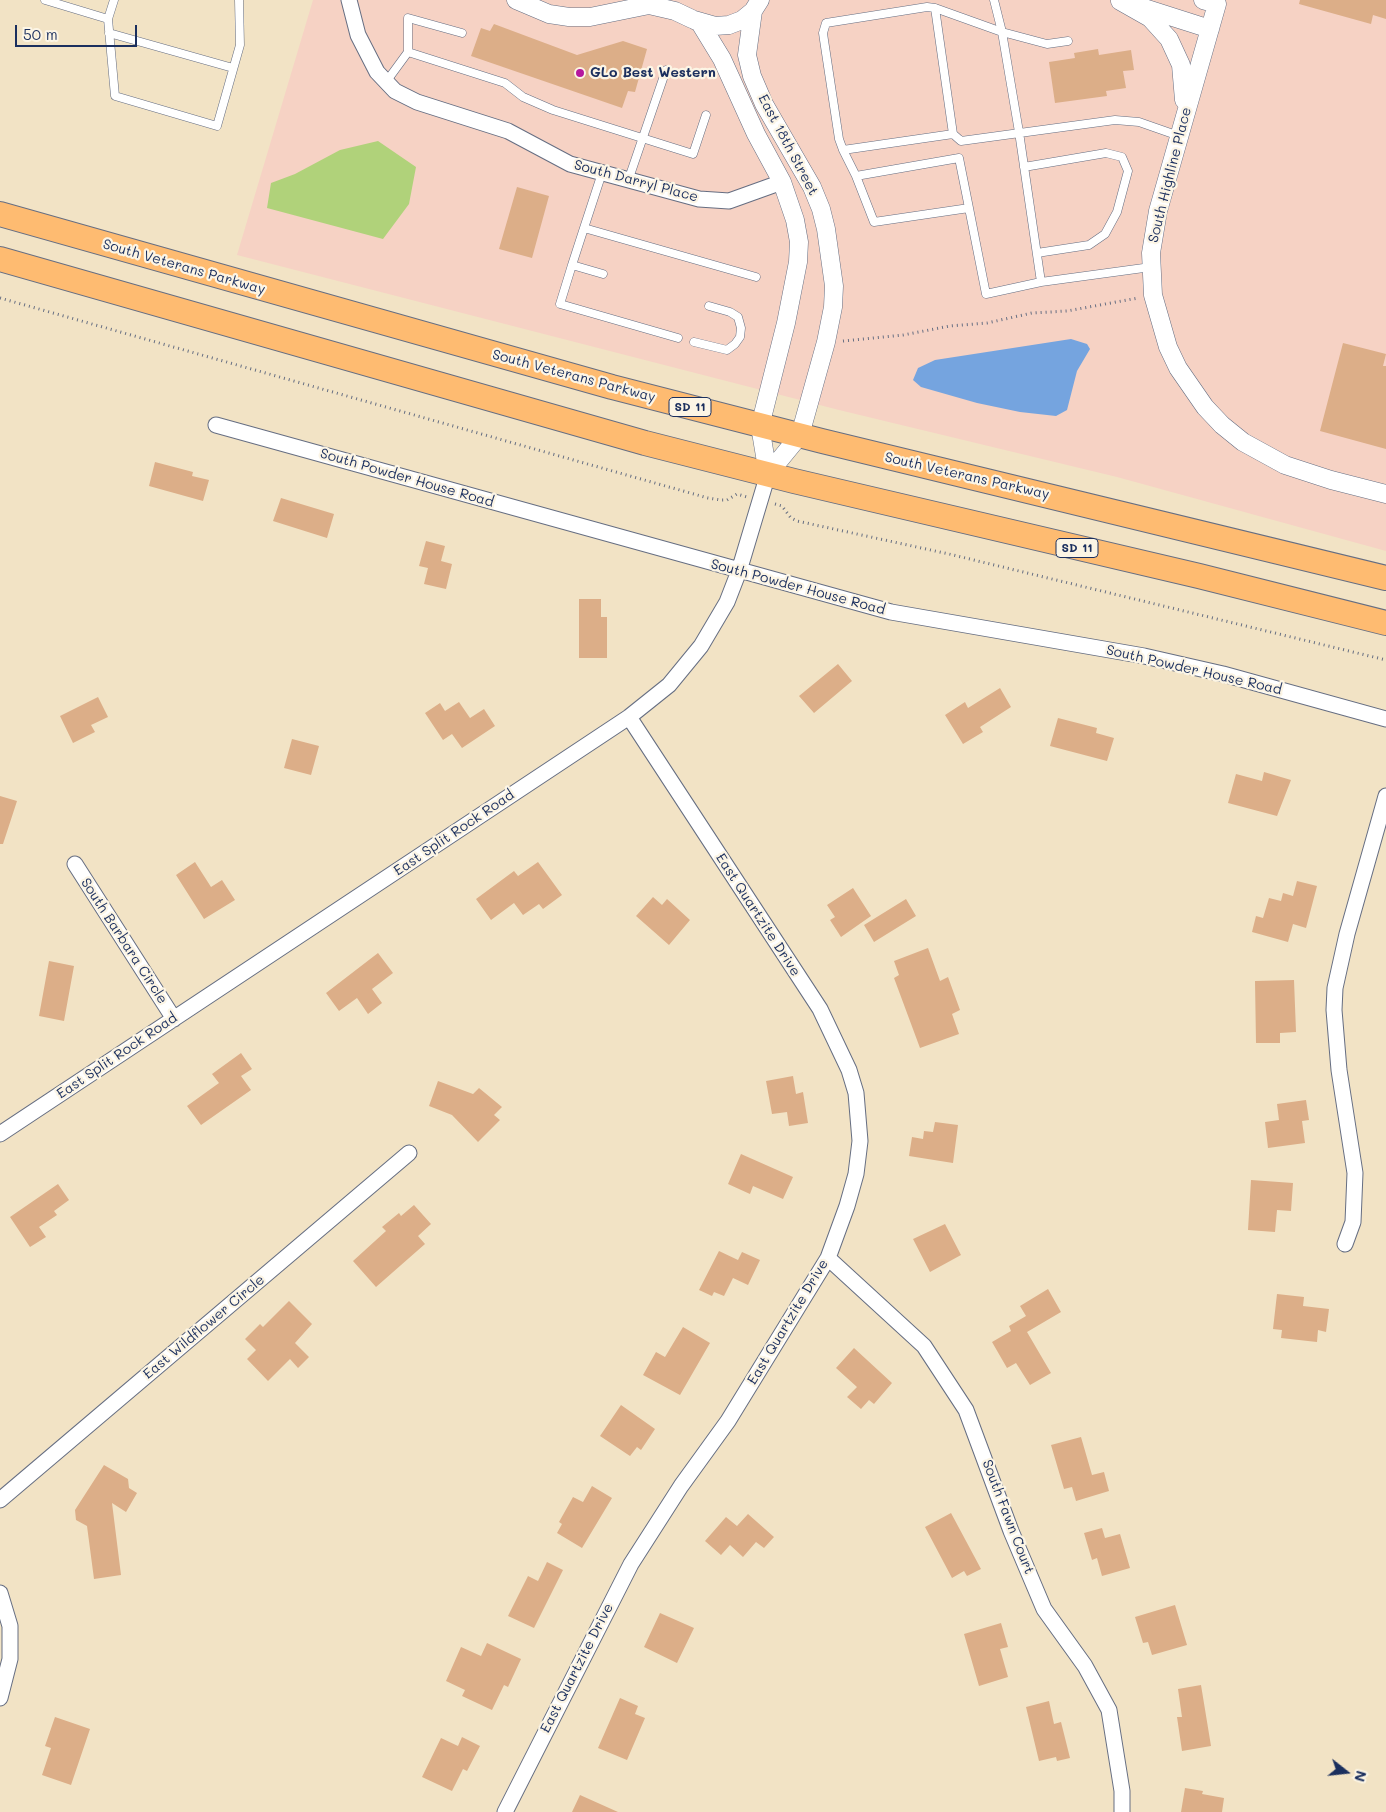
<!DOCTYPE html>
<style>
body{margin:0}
#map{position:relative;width:1386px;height:1812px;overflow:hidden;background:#f2e3c5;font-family:Mali,sans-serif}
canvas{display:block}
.north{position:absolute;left:1321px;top:1747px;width:50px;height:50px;-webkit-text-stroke:4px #fcf5e5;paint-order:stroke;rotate:106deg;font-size:14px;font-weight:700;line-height:20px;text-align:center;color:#1b2f5e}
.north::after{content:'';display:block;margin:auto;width:18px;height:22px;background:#1b2f5e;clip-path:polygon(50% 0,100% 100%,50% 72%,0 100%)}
.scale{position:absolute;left:15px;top:25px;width:122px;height:22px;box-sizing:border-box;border:2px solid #1b2f5e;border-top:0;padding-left:6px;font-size:15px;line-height:18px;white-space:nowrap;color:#1b2f5e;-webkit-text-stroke:4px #fcf5e5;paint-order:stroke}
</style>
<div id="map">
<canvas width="1386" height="1812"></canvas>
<div class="north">N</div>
<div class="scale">50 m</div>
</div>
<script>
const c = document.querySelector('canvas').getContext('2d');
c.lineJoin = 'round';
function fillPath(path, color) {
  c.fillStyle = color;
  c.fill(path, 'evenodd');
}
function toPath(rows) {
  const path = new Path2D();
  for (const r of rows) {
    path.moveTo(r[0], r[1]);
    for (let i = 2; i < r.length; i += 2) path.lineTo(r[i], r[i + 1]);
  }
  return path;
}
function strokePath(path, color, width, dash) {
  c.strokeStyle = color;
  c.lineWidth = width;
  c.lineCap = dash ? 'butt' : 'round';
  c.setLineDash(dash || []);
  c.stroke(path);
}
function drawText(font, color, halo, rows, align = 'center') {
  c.font = font + ' Mali,sans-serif';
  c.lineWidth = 4.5;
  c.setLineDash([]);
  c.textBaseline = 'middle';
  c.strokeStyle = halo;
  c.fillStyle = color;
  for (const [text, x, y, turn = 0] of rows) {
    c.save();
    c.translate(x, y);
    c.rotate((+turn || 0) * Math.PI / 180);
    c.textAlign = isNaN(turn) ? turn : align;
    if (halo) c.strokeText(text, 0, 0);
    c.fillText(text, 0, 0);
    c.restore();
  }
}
fillPath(toPath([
 [313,0,1386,0,1386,551,1117,477,839,410,237,255]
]), '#f6d2c4');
fillPath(toPath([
 [378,141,416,167,409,204,383,239,267,208,271,183,295,174,340,150]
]), '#b0d27a');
fillPath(toPath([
 [1071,339,1087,344,1090,349,1077,371,1067,410,1056,416,1020,412,977,403,921,387,913,380,918,368,935,360]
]), '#75a4df');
fillPath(toPath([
 [1300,0,1386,0,1386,19,1373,15,1371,24,1299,4],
 [494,24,577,55,623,41,647,49,635,92,628,91,622,108,471,56,481,28,490,31],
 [1098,49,1099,55,1131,50,1134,70,1123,71,1126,88,1106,91,1107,96,1055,103,1049,62,1075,58,1074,53],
 [517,187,549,196,532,258,499,249],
 [1343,343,1386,354,1383,366,1386,366,1386,449,1320,431],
 [155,462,193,472,192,476,209,480,203,501,149,486],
 [281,498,334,514,327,538,273,521],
 [426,541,445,546,441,561,452,564,446,589,424,584,428,568,419,566],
 [579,599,601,599,601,617,607,617,607,658,579,658],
 [838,664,852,681,814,713,799,696],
 [1000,688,1011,707,980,727,983,732,963,744,945,715,965,702,968,708],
 [98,697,108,717,91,725,95,732,73,743,60,716],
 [459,702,470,718,484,709,495,726,462,748,452,734,443,740,425,713,440,703,445,711],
 [1058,718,1097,728,1096,733,1114,738,1107,761,1050,746],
 [292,739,319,746,311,775,284,768],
 [1264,772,1291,780,1277,816,1228,803,1236,774,1262,781],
 [0,796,17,801,3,844,0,844],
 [195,862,211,887,222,880,235,900,204,919,176,875],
 [538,862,562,895,543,909,539,904,523,915,514,903,491,920,476,899,514,871,518,876],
 [1297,881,1317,886,1306,928,1293,924,1288,942,1252,932,1256,916,1263,918,1269,898,1281,901,1283,893,1293,896],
 [853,888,871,916,841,937,830,920,835,917,827,905],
 [653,897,662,905,667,899,690,920,669,945,636,916],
 [906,899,916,916,874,942,864,925],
 [928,948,940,981,948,977,960,1010,952,1014,959,1034,920,1048,894,978,899,975,894,961],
 [378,953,393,973,372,989,382,1003,368,1014,357,998,339,1011,326,993],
 [49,961,74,966,64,1021,39,1016],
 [1294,980,1296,1032,1280,1033,1280,1043,1256,1043,1255,981],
 [241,1053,252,1069,241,1076,251,1090,201,1125,187,1106,219,1083,212,1074],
 [793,1076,796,1094,803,1092,808,1123,789,1126,787,1112,772,1114,766,1081],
 [438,1081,473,1094,479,1088,502,1107,494,1115,500,1120,478,1142,452,1115,429,1106],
 [1306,1100,1309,1120,1302,1121,1305,1143,1268,1148,1265,1122,1279,1120,1277,1104],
 [935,1122,958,1125,953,1163,909,1156,912,1137,923,1139,924,1131,933,1132],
 [741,1154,793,1177,783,1199,753,1186,750,1194,728,1184],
 [1251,1180,1293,1183,1291,1211,1277,1210,1275,1232,1248,1230],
 [58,1184,69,1200,54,1211,57,1215,39,1227,46,1237,30,1247,10,1217],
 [414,1205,431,1224,418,1236,425,1244,376,1287,353,1261,386,1231,382,1227,399,1213,401,1216],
 [945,1224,961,1255,930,1272,913,1239],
 [719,1251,738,1260,742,1252,760,1260,748,1285,733,1278,724,1296,714,1292,712,1296,699,1290],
 [1048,1289,1061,1312,1027,1332,1051,1373,1030,1385,1016,1363,1007,1368,992,1342,1011,1331,1009,1326,1026,1316,1020,1306],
 [1277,1294,1304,1297,1303,1306,1329,1309,1326,1332,1318,1330,1317,1342,1281,1338,1282,1330,1273,1329],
 [289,1301,312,1324,295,1343,309,1357,298,1368,290,1359,268,1381,247,1359,256,1350,245,1339,260,1324,263,1327],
 [683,1327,710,1343,680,1395,643,1375,656,1352,665,1357],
 [854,1348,892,1383,874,1404,869,1400,861,1409,847,1397,857,1387,836,1368],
 [621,1405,655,1429,641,1450,637,1447,630,1456,600,1436],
 [1081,1437,1092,1475,1104,1472,1109,1491,1076,1501,1072,1487,1064,1489,1051,1445],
 [104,1465,128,1479,129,1488,137,1493,126,1512,112,1503,121,1575,94,1579,87,1526,76,1520,75,1510],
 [592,1486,612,1498,582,1548,557,1533,562,1524,559,1522,573,1497,583,1502],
 [951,1513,981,1569,967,1576,964,1571,952,1578,925,1527],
 [748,1514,774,1537,764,1548,756,1542,743,1557,730,1545,721,1555,705,1541,726,1517,737,1526],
 [1102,1528,1105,1538,1120,1534,1130,1568,1102,1576,1097,1558,1092,1560,1084,1533],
 [547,1562,563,1570,534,1628,508,1616,528,1576,538,1581],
 [1175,1605,1187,1645,1152,1655,1148,1642,1143,1643,1135,1617],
 [660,1613,694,1628,677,1663,644,1647],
 [1001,1623,1008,1647,1000,1649,1008,1677,979,1686,964,1634],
 [487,1643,521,1659,508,1687,504,1685,492,1710,462,1696,465,1690,446,1681,461,1647,481,1656],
 [1201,1685,1211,1746,1182,1751,1177,1717,1182,1717,1178,1689],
 [620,1698,638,1706,635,1714,645,1718,627,1760,598,1748],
 [1049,1701,1054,1724,1061,1722,1070,1758,1057,1761,1056,1757,1039,1761,1026,1707],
 [55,1717,90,1729,71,1785,42,1775,51,1748,45,1746],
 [462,1737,480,1746,467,1771,463,1769,452,1791,422,1777,441,1738,458,1746],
 [1185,1788,1203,1791,1202,1794,1224,1798,1222,1812,1181,1812],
 [580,1795,618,1812,572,1812]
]), '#dcae88');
const service = toPath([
 [45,0,108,19],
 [114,0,108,19,115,96,217,126,240,45,239,0],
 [994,0,1002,32,1019,132,1041,282,1151,267],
 [935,8,1002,32,1047,44,1068,41],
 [109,33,233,68],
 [408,52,505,83,523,97,553,110,693,154,706,115],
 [386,82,408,52,408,18,462,33],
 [953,134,843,150,839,139,824,40,823,33,826,23,927,7,935,8,953,134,961,141,1115,120,1139,122,1179,136],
 [843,150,856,176],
 [1024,167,1106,153,1122,157,1128,171,1117,212,1105,234,1089,245,1037,253],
 [602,173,584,228,756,277],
 [628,181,666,70],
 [969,208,874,222,856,176,959,158,969,208,986,294,1041,282],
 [572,265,584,228],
 [603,274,572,265,560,304,678,338],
 [694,342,727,350,735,344,740,337,741,328,738,317,730,312,709,306]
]);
const minor = toPath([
 [349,0,358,35,377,72,395,91,417,102,508,131,570,164,699,199,729,201,782,182],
 [216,425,891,612,1144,656,1223,674,1386,719],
 [75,864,174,1019],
 [0,1134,629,717,669,685,701,646,727,602,739,571,768,474],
 [1345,1244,1353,1222,1355,1173,1339,1070,1334,1010,1335,988,1347,934,1386,796],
 [828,1258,924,1346,966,1410,1011,1531,1044,1609,1085,1666,1109,1710,1122,1791,1122,1812],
 [0,1500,409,1153],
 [0,1593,10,1626,10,1659,0,1698],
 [505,1812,631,1564,681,1486,728,1421,828,1258,847,1206,856,1174,860,1141,856,1093,849,1070,820,1009,629,717]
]);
const tertiary = toPath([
 [516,0,549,14,569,17,590,17,649,5,675,11,692,19],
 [1203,0,1217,4,1158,211,1151,253,1153,295,1168,347,1178,368,1205,407,1222,425,1243,442,1285,465,1331,480,1386,494],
 [1120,1,1150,18,1169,39,1181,65,1184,100],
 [1141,7,1210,29],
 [753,11,747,55,752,76,764,104,812,187,821,209,826,229,834,286,833,307,826,342,800,435,768,474],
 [694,20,715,26,729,25,742,20,753,11,760,0],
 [700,23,722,59,756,134,782,182,795,220,799,242,798,262,786,323,760,426,768,474]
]);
const trunk = toPath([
 [0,214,612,387,822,441,1386,578],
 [0,259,645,443,794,481,1199,576,1386,623]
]);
strokePath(service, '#666e82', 9);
strokePath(minor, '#666e82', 17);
strokePath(tertiary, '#666e82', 19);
strokePath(trunk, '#666e82', 26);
strokePath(toPath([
 [0,298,708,498,721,500,727,500,737,494,747,497],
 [843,341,903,335,950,326,987,323,1032,313,1067,311,1138,298],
 [775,504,782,506,791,518,797,521,949,554,1386,660]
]), '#666e82', 3, [1, 4]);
strokePath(service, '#fff', 8);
strokePath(minor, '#fff', 15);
strokePath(tertiary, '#fff', 18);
strokePath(trunk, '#febb71', 24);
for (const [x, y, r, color] of [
 [580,73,5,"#b5179e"]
]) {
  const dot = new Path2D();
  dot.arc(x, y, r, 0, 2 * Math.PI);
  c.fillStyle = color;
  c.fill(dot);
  strokePath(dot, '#fcf5e5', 2);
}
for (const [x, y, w] of [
 [690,407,42],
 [1077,548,42]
]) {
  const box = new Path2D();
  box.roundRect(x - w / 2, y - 9.5, w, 19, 4);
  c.fillStyle = '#fcf5e5';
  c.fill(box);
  strokePath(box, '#1b2f5e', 1);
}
drawText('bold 12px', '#1b2f5e', null, [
 ["SD 11",690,407],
 ["SD 11",1077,548]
]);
drawText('bold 14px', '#1b2f5e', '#fcf5e5', [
 ["GLo Best Western",590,73]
], 'left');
drawText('14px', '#1b2f5e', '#fcf5e5', [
 ["East 18th Street",788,145,62],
 ["South Highline Place",1170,175,-76],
 ["South Darryl Place",636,181,15],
 ["South Veterans Parkway",184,267,16],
 ["South Veterans Parkway",574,376,15],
 ["South Veterans Parkway",967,476,13],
 ["South Powder House Road",407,478,16],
 ["South Powder House Road",798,587,15],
 ["South Powder House Road",1194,670,13],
 ["East Split Rock Road",454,833,-34],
 ["East Quartzite Drive",758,915,57],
 ["South Barbara Circle",124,941,57],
 ["East Split Rock Road",117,1056,-34],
 ["East Quartzite Drive",788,1322,-59],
 ["East Wildflower Circle",204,1327,-40],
 ["South Fawn Court",1008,1517,69],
 ["East Quartzite Drive",577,1668,-63]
]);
</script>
